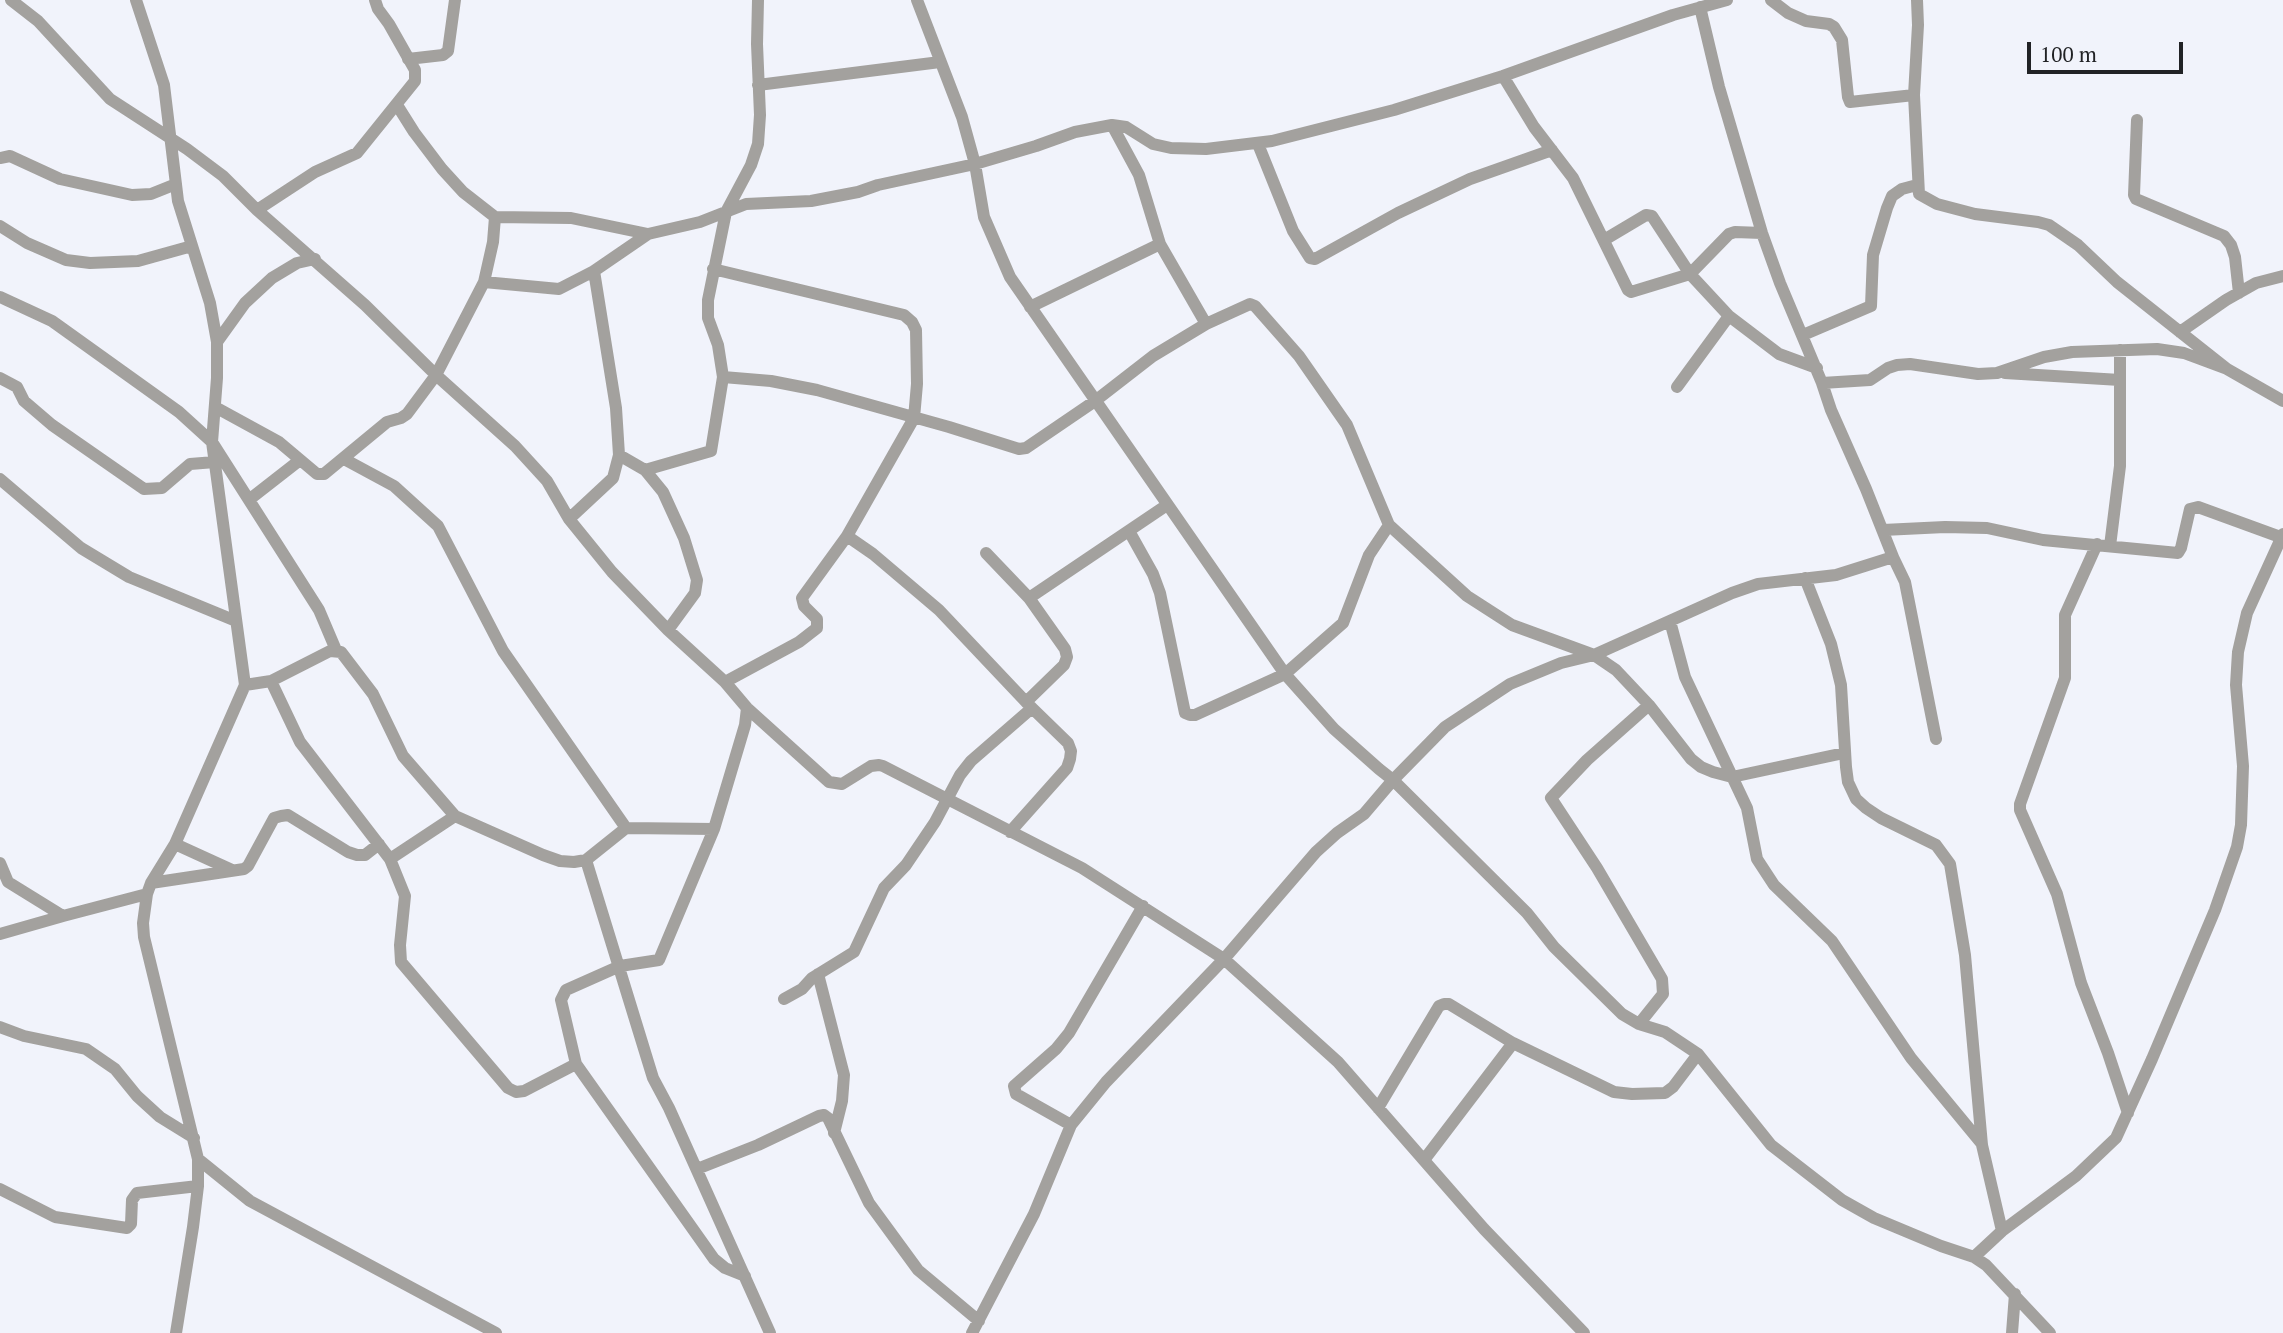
<!DOCTYPE html>
<style>
body{margin:0}
#map{position:relative;width:2283px;height:1333px;overflow:hidden;background:#f1f3fb;font-family:"PT Serif",serif}
canvas{display:block}
.scale{position:absolute;left:2027px;top:42px;width:156px;height:32px;box-sizing:border-box;border:4px solid #212225;border-top:0;padding-left:9px;font-size:21px;line-height:24px;white-space:nowrap;color:#212225;-webkit-text-stroke:5px #f1f3fb;paint-order:stroke}
</style>
<div id="map">
<canvas width="2283" height="1333"></canvas>
<div class="scale">100 m</div>
</div>
<script>
const c = document.querySelector('canvas').getContext('2d');
c.lineJoin = 'round';
function toPath(rows) {
  const path = new Path2D();
  for (const r of rows) {
    path.moveTo(r[0], r[1]);
    for (let i = 2; i < r.length; i += 2) path.lineTo(r[i], r[i + 1]);
  }
  return path;
}
function strokePath(path, color, width, dash) {
  c.strokeStyle = color;
  c.lineWidth = width;
  c.lineCap = dash ? 'butt' : 'round';
  c.setLineDash(dash || []);
  c.stroke(path);
}
strokePath(toPath([
 [11,0,38,21,110,99,187,149,223,176,257,210,365,305,436,375,515,446,547,481,569,519,612,572,668,630,725,682,747,708,829,782,842,784,871,766,879,765,883,766,1082,868,1224,959,1338,1062,1484,1229,1584,1333],
 [136,0,164,85,178,201,210,303,217,342,217,378,212,442,245,685,175,844,151,883,147,894,143,923,144,937,198,1159,198,1186,193,1227,176,1333],
 [917,0,962,117,975,164,984,217,1010,277,1285,674,1334,729,1379,769,1393,780,1527,913,1554,947,1622,1014,1639,1024,1665,1032,1698,1054,1771,1145,1842,1200,1874,1218,1941,1246,1974,1257,1986,1265,2050,1333],
 [1771,0,1788,13,1806,21,1829,24,1834,27,1842,40,1848,97,1850,102,1914,95],
 [1917,0,1918,25,1914,95,1919,194,1937,204,1975,214,2038,222,2049,225,2078,245,2117,282,2227,369],
 [408,59,443,55,448,51,455,0],
 [1503,76,1534,127,1573,178,1628,290,1631,292,1690,274,1729,234,1735,232,1762,233],
 [758,85,940,62],
 [2137,120,2134,195,2136,199,2224,236,2231,245,2235,257,2239,293],
 [1112,125,1139,175,1160,244,1206,324],
 [1258,144,1293,231,1310,258,1315,259,1398,213,1470,179,1552,150],
 [0,158,10,156,60,179,132,195,151,194,176,184],
 [257,210,315,172,357,153,415,81,415,70,389,24,378,9,375,0],
 [495,217,571,218,648,234,700,222,746,204,811,201,858,192,878,185,975,164,1036,146,1075,132,1112,125,1126,127,1153,144,1171,148,1206,149,1272,141,1394,110,1503,76,1673,15,1727,0],
 [0,226,27,243,66,260,90,263,138,261,192,246],
 [1604,240,1646,215,1652,216,1690,274,1729,316],
 [713,269,904,315,912,322,916,330,917,384,914,418,847,536,802,598,804,606,817,619,817,628,799,642,725,682],
 [484,282,559,289,594,271,648,234],
 [0,297,52,321,179,412,212,442,319,610,336,650],
 [1030,307,1160,244],
 [2180,332,2226,300,2256,283,2283,276],
 [1803,335,1871,306,1873,255,1887,208,1892,196,1902,189,1917,185],
 [217,342,245,303,272,278,297,263,315,259],
 [2005,373,2120,380],
 [723,377,771,381,817,390,949,427,1019,449,1026,448,1095,401,1153,356,1206,324,1250,304,1255,306,1299,356,1347,425,1389,525,1467,596,1512,625,1594,655,1616,670,1649,705,1691,759,1701,767,1713,772,1732,777,1844,753],
 [0,378,17,387,24,401,52,425,144,489,162,488,190,464,215,462],
 [1822,383,1870,380,1888,368,1897,365,1910,364,1978,374,1997,373,2044,357,2072,352,2157,349,2184,353,2227,369,2283,401],
 [1677,387,1729,316,1779,354,1817,368],
 [215,407,279,442,317,474,324,474,387,422,401,418,407,414,436,375,484,282,493,242,495,217,463,192,442,169,414,132,397,105],
 [619,455,645,470,663,492,684,538,697,580,695,593,668,630],
 [344,459,394,486,438,526,503,651,626,828],
 [645,470,711,451,723,377,718,345,708,318,708,300,726,212,751,165,758,144,760,115,757,44,758,0],
 [0,479,81,548,129,577,236,621],
 [250,499,300,460],
 [569,519,613,478,619,455,616,408,594,271],
 [1883,530,1945,527,1987,528,2043,540,2178,553,2181,548,2190,509,2198,507,2283,538],
 [1129,531,1153,574,1160,593,1185,713,1190,715,1195,715,1285,674,1343,623,1369,555,1389,525],
 [847,536,873,554,939,610,1026,702],
 [2097,544,2065,615,2065,678,2020,804,2020,810,2057,894,2081,983,2108,1053,2128,1113],
 [2110,546,2120,466,2120,350],
 [1893,557,1905,582,1936,739],
 [1805,578,1831,644,1841,685,1846,767,1848,782,1856,799,1866,808,1881,818,1936,845,1950,864,1965,955,1982,1145,2002,1231],
 [1029,598,1167,505],
 [1670,621,1685,677,1747,808,1757,859,1774,885,1832,941,1911,1058,1982,1144],
 [271,681,300,742,390,859,405,896,400,945,401,962,508,1088,516,1092,524,1091,576,1064],
 [245,685,271,681,330,651,341,652,373,694,403,756,455,816,543,855,560,861,574,862,586,860,626,828,714,829,745,725,747,708],
 [714,829,659,960,620,966,566,990,561,1000,576,1064,714,1259,725,1268,745,1276],
 [1010,832,1067,768,1070,759,1071,751,1068,743,1032,708],
 [175,844,232,870],
 [390,859,455,816],
 [586,860,653,1078,669,1108,770,1333],
 [0,863,8,882,63,916,147,894],
 [151,883,244,869,248,866,274,818,281,816,288,815,348,852,357,855,365,855,379,844],
 [0,934,63,916],
 [818,974,844,1075,842,1101,834,1133],
 [784,999,802,989,812,978,854,952,884,888,906,865,935,822,960,775,971,761,1032,708,1026,702,1064,665,1067,657,1065,649,1029,598,986,553],
 [1639,1024,1663,994,1662,979,1597,868,1551,798,1587,760,1649,705],
 [0,1027,24,1036,86,1049,115,1069,137,1096,160,1117,194,1138],
 [1378,1108,1439,1006,1444,1004,1449,1004,1513,1043,1614,1092,1632,1094,1665,1093,1673,1087,1698,1054],
 [1071,1125,1016,1094,1014,1086,1056,1049,1069,1033,1143,906],
 [198,1159,250,1201,496,1333],
 [1424,1160,1513,1043],
 [697,1169,758,1145,819,1116,824,1115,828,1118,869,1203,918,1270,979,1321],
 [0,1189,55,1217,127,1228,131,1224,132,1200,137,1193,198,1186],
 [1974,1257,2002,1231,2076,1176,2116,1138,2152,1059,2215,910,2237,847,2241,825,2243,766,2236,685,2238,652,2247,613,2283,534],
 [972,1333,1034,1214,1071,1125,1106,1082,1224,959,1316,852,1337,833,1364,814,1393,780,1445,727,1510,684,1561,663,1594,655,1732,593,1758,584,1836,575,1893,557,1866,489,1831,410,1822,383,1780,283,1762,233,1719,87,1700,7],
 [2012,1333,2015,1294]
]), '#a3a19e', 12);
</script>
